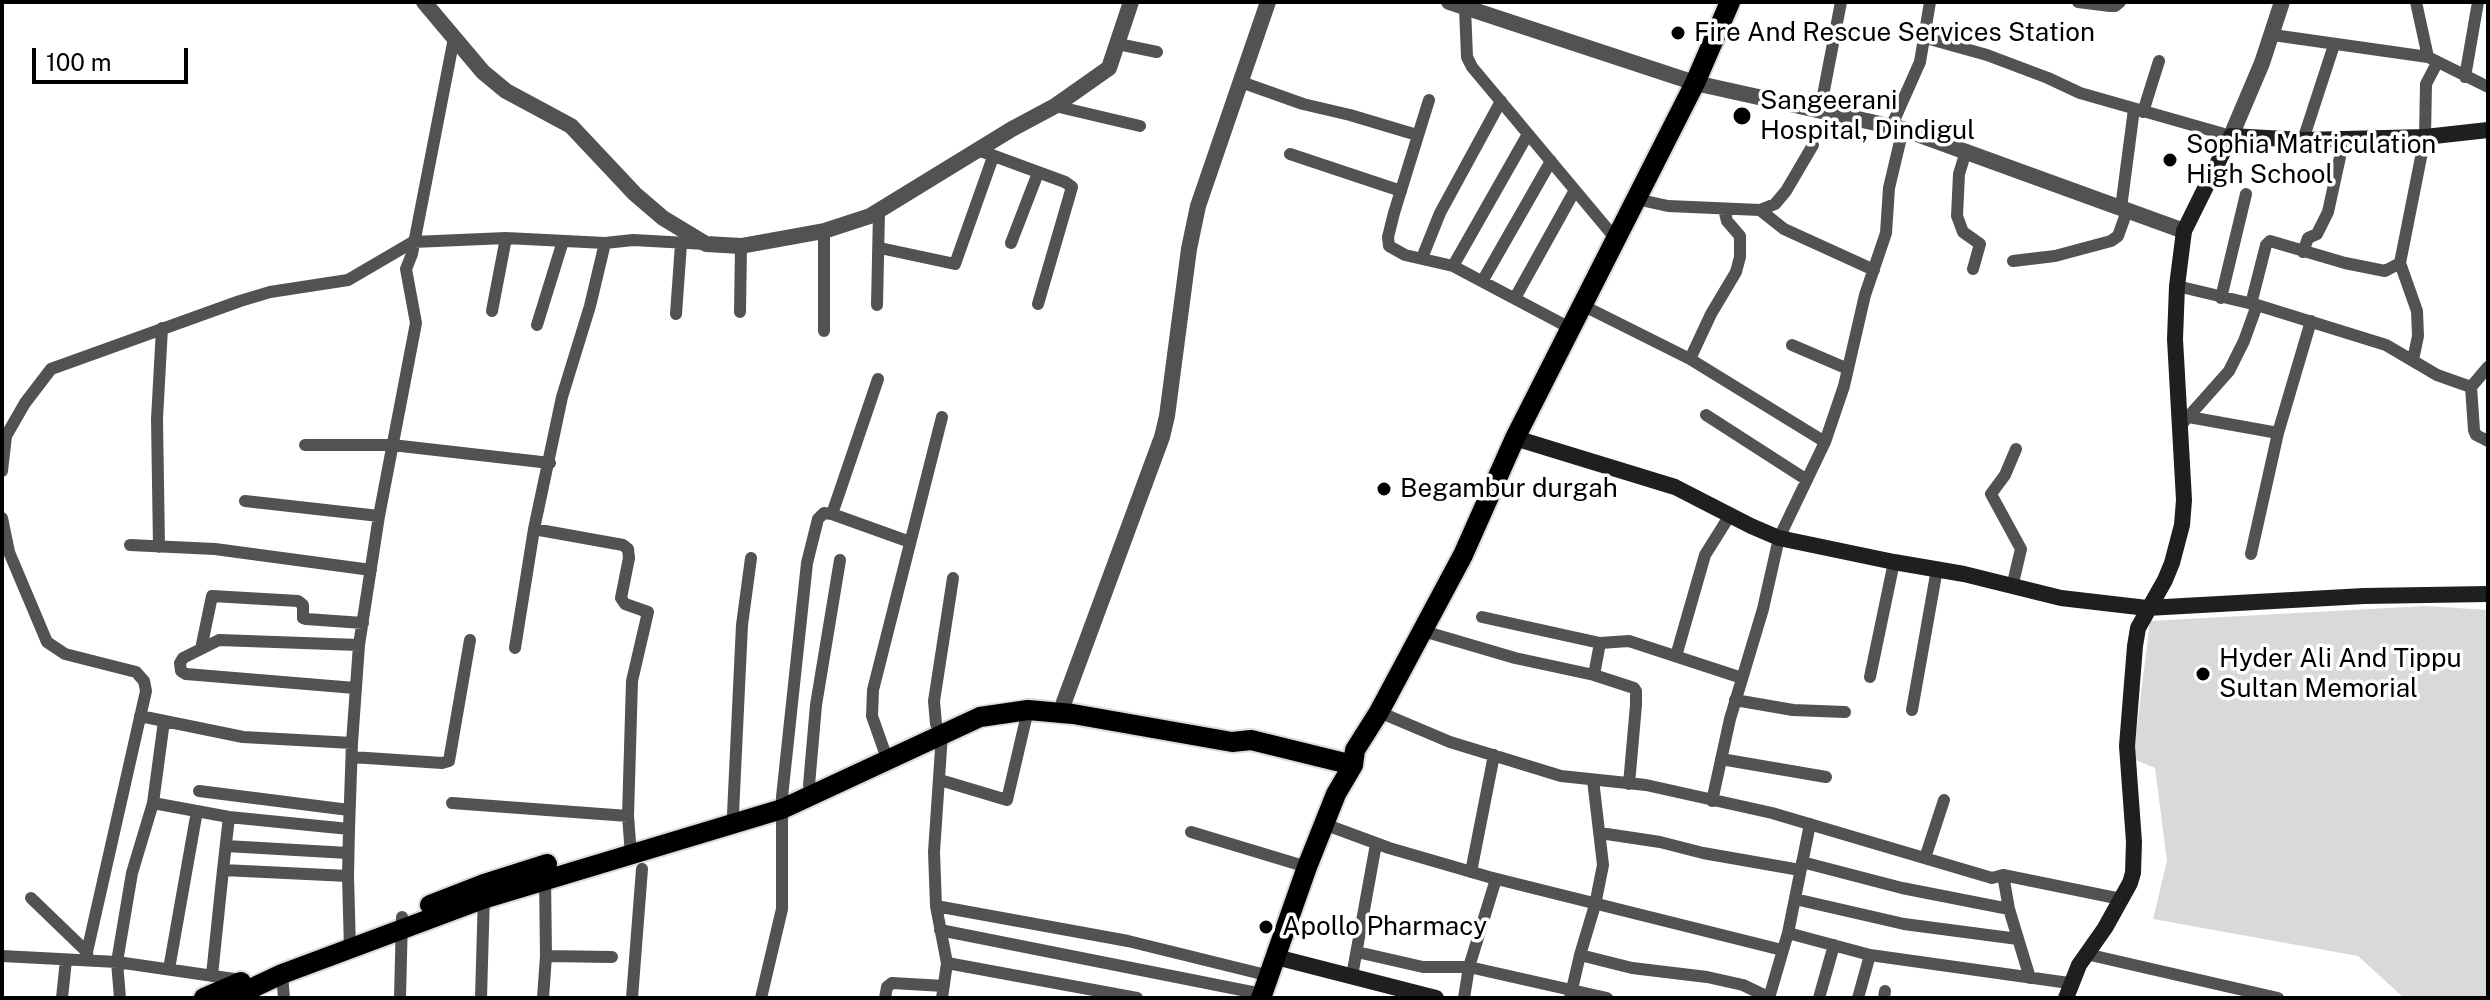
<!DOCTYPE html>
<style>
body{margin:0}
#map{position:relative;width:2490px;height:1000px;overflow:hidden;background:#fff;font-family:"Public Sans",sans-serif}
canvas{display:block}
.frame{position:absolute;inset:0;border:4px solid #000;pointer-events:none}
.scale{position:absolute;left:32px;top:48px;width:156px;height:36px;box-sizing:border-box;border:4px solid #000;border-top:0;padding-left:10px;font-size:24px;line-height:28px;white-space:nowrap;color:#000;-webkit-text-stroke:6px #fff;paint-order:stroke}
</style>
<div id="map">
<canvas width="2490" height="1000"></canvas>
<div class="frame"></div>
<div class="scale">100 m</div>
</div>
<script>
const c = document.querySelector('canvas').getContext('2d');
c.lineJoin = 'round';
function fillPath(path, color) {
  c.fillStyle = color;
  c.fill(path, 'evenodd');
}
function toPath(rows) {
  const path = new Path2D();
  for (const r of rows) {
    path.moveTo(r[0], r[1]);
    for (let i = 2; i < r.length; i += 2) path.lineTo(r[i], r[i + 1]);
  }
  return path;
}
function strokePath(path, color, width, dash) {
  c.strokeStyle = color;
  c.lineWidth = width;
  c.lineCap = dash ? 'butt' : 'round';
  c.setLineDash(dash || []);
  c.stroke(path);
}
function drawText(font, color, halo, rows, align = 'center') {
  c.font = font + ' "Public Sans",sans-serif';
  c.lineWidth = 7;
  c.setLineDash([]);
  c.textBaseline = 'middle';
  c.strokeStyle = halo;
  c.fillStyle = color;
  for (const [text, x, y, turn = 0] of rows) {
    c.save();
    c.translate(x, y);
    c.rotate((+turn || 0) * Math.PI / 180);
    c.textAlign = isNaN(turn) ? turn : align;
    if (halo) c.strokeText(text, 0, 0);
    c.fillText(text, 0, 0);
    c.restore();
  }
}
fillPath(toPath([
 [2425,606,2488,610,2488,998,2404,998,2358,956,2153,919,2167,861,2155,768,2133,759,2150,621]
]), '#d9d9d9');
const primary = toPath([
 [430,905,484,884,547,864],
 [204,998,241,982],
 [231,998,282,974,483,899,782,809,980,717,1028,710,1073,714,1232,742,1251,740,1353,765],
 [1261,998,1307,867,1336,794,1353,765,1355,750,1379,712,1463,555,1515,438,1695,83,1730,2]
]);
strokePath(primary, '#dbdbdb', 24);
strokePath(toPath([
 [2078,2,2110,6,2115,6,2120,2],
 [2416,2,2428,57,2488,87],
 [1465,8,1467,57,1472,67,1615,238],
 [2273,35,2428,57],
 [1926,38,1987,55,2048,78,2080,93,2231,136],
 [1118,44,1157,52],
 [2465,77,2478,2],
 [1241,82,1303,104,1350,115,1417,135],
 [1429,100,1394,213,1388,237,1389,246,1405,255,1453,266,1570,328],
 [1055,106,1140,126],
 [1820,111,1841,2],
 [2143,112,2159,61],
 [1892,125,1920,62,1930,2],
 [2303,140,2334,45],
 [978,150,1065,182,1072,187,1038,304],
 [1966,151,1959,174,1957,216,1963,232,1980,244,1973,269],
 [1290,154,1401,191],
 [1636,199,1668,206,1760,210,1775,204,1786,191,1813,145],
 [2121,208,2134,109],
 [1760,210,1784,229,1874,270],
 [824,231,824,331],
 [1011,243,1038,173],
 [880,248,955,264,993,157],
 [2303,252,2308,238,2317,234,2328,212,2344,139],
 [1422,258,1440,213,1501,101],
 [2013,261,2055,256,2111,241,2118,236,2127,211],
 [2400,263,2417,311,2418,336,2413,360],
 [1453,266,1528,134],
 [1483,280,1551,161],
 [2177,286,2257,305,2386,345,2437,375,2471,387,2474,430,2476,435,2488,441],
 [1515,298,1575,190],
 [2221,298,2246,194],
 [2251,304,2266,245,2270,241,2345,263,2385,271,2400,263,2425,137,2426,84,2437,63],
 [877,305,879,212],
 [1582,305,1690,359,1825,442],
 [492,311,506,238],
 [740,312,741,246],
 [676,314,681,244],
 [537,325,563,241],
 [1792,345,1848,369],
 [1690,359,1711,314,1736,272,1740,257,1740,236,1727,221,1724,209],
 [2471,387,2488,367],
 [1706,415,1807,480],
 [2189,417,2278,433],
 [2181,425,2229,371,2244,341,2257,305],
 [305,445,392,445,550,463],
 [2,471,6,436,25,403,51,369,240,301,270,292,348,280,413,242,506,238,605,243,633,240,706,244],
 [245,501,379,516],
 [832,514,878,379],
 [2,518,9,552,47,642,65,654,136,672,144,681,146,691,87,952,88,960],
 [534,529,623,545,628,549,629,558,621,598,625,604,648,612,632,681,628,816,631,855],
 [130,545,215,549,371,570],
 [159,547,157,419,162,328],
 [2251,554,2278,433,2311,321],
 [2012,587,2021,549,1991,494,2005,475,2016,449],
 [1482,617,1600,643,1629,641,1742,678],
 [1423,631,1515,658,1594,675,1634,688,1636,691,1636,705,1629,784],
 [515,648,534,529,562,397,590,306,605,243],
 [201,649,212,596,298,601,303,605,303,618,306,619,363,623],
 [1676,656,1705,555,1730,515],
 [1594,675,1600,643],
 [1870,677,1894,562],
 [355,688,186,674,181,671,180,663,183,658,219,640,359,645],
 [1735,700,1793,710,1845,712],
 [1912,710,1937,569],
 [1379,712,1450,742,1561,776,1646,785,1772,813,1992,878,2003,875,2121,899],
 [352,743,359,645,379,516,416,323,406,269,412,254,454,38],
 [884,750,872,716,873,690,942,417],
 [352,757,442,763,449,761,470,640],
 [1721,759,1826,777],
 [940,780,1007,800,1028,710],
 [809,785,816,705,840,560],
 [199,791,349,810],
 [1712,801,1730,719,1763,609,1779,538,1825,442,1844,386,1865,295,1886,233,1889,188,1903,129],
 [153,803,164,721],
 [452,803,628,816],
 [733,814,742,625,751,558],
 [1324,824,1389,848,1489,877,1782,950],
 [1191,832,1307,867],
 [1600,833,1660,842,1703,853,1800,870],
 [226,846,348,853],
 [1925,858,1944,800],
 [1802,862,1902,888,2009,909],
 [223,870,229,817],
 [1471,872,1494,755],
 [2003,875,2009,909,2030,978],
 [348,876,350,949],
 [31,898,87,952],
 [1795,899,1904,924,2018,939],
 [936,906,1128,941,1270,976],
 [940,930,1262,994],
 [1788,933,1870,955,2069,983],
 [1357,952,1423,967,1469,967,1607,998],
 [2086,954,2278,998],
 [1580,955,1632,968,1707,977,1743,985,1770,998],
 [2,956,117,962,241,980],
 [546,956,612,957],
 [947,963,1137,998],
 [169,969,197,811],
 [282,974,284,998],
 [212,975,223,870,348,876,349,829],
 [1352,976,1376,844],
 [62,998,66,960],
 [120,998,117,962,132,873,153,803,229,817,349,829,352,743,243,737,140,716],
 [400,998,402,917],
 [481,998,484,893],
 [543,998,546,956,545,877],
 [632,998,642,869],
 [761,998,782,909,782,797,807,563,818,519,824,513,832,514,910,542],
 [885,998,887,987,892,983,944,986],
 [942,998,947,963,936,906,934,852,942,734,936,724,934,701,953,578],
 [1464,998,1469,967,1496,879],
 [1570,998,1580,955,1595,905,1603,865,1593,780],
 [1769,998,1788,933,1810,824],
 [1819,998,1834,945],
 [1858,998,1870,955],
 [1884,998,1885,991]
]), '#525252', 12);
strokePath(toPath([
 [424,2,483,72,506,91,571,126,635,194,663,218,706,244,741,246,824,231,870,216,1012,129,1055,106,1109,68,1131,2],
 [1449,2,1695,83,1903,129,2184,231],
 [2231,136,2262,63,2282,2],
 [1064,702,1162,437,1167,416,1189,249,1198,206,1268,2]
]), '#525252', 16);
strokePath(toPath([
 [1515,438,1675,487,1751,526,1779,538,1894,562,1964,574,2061,598,2147,608,2364,596,2488,594],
 [1276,957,1436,998],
 [2066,998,2079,965,2105,928,2130,883,2133,873,2134,842,2127,746,2135,646,2138,628,2165,580,2172,563,2182,525,2184,500,2175,339,2177,286,2184,231,2231,136,2303,140,2425,137,2488,130]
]), '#1f1f1f', 16);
strokePath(primary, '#000', 20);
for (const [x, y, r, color] of [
 [1678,33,8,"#000"],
 [1742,116,10,"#000"],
 [2170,160,8,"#000"],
 [1384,489,8,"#000"],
 [2203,674,8,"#000"],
 [1266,927,8,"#000"]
]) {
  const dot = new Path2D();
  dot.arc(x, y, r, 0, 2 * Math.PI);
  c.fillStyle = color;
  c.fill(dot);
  strokePath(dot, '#fff', 3);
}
drawText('26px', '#000', '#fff', [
 ["Fire And Rescue Services Station",1694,33],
 ["Sangeerani",1760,101],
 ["Hospital, Dindigul",1760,131],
 ["Sophia Matriculation",2186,145],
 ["High School",2186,175],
 ["Begambur durgah",1400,489],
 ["Hyder Ali And Tippu",2219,659],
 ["Sultan Memorial",2219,689],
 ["Apollo Pharmacy",1282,927]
], 'left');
</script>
